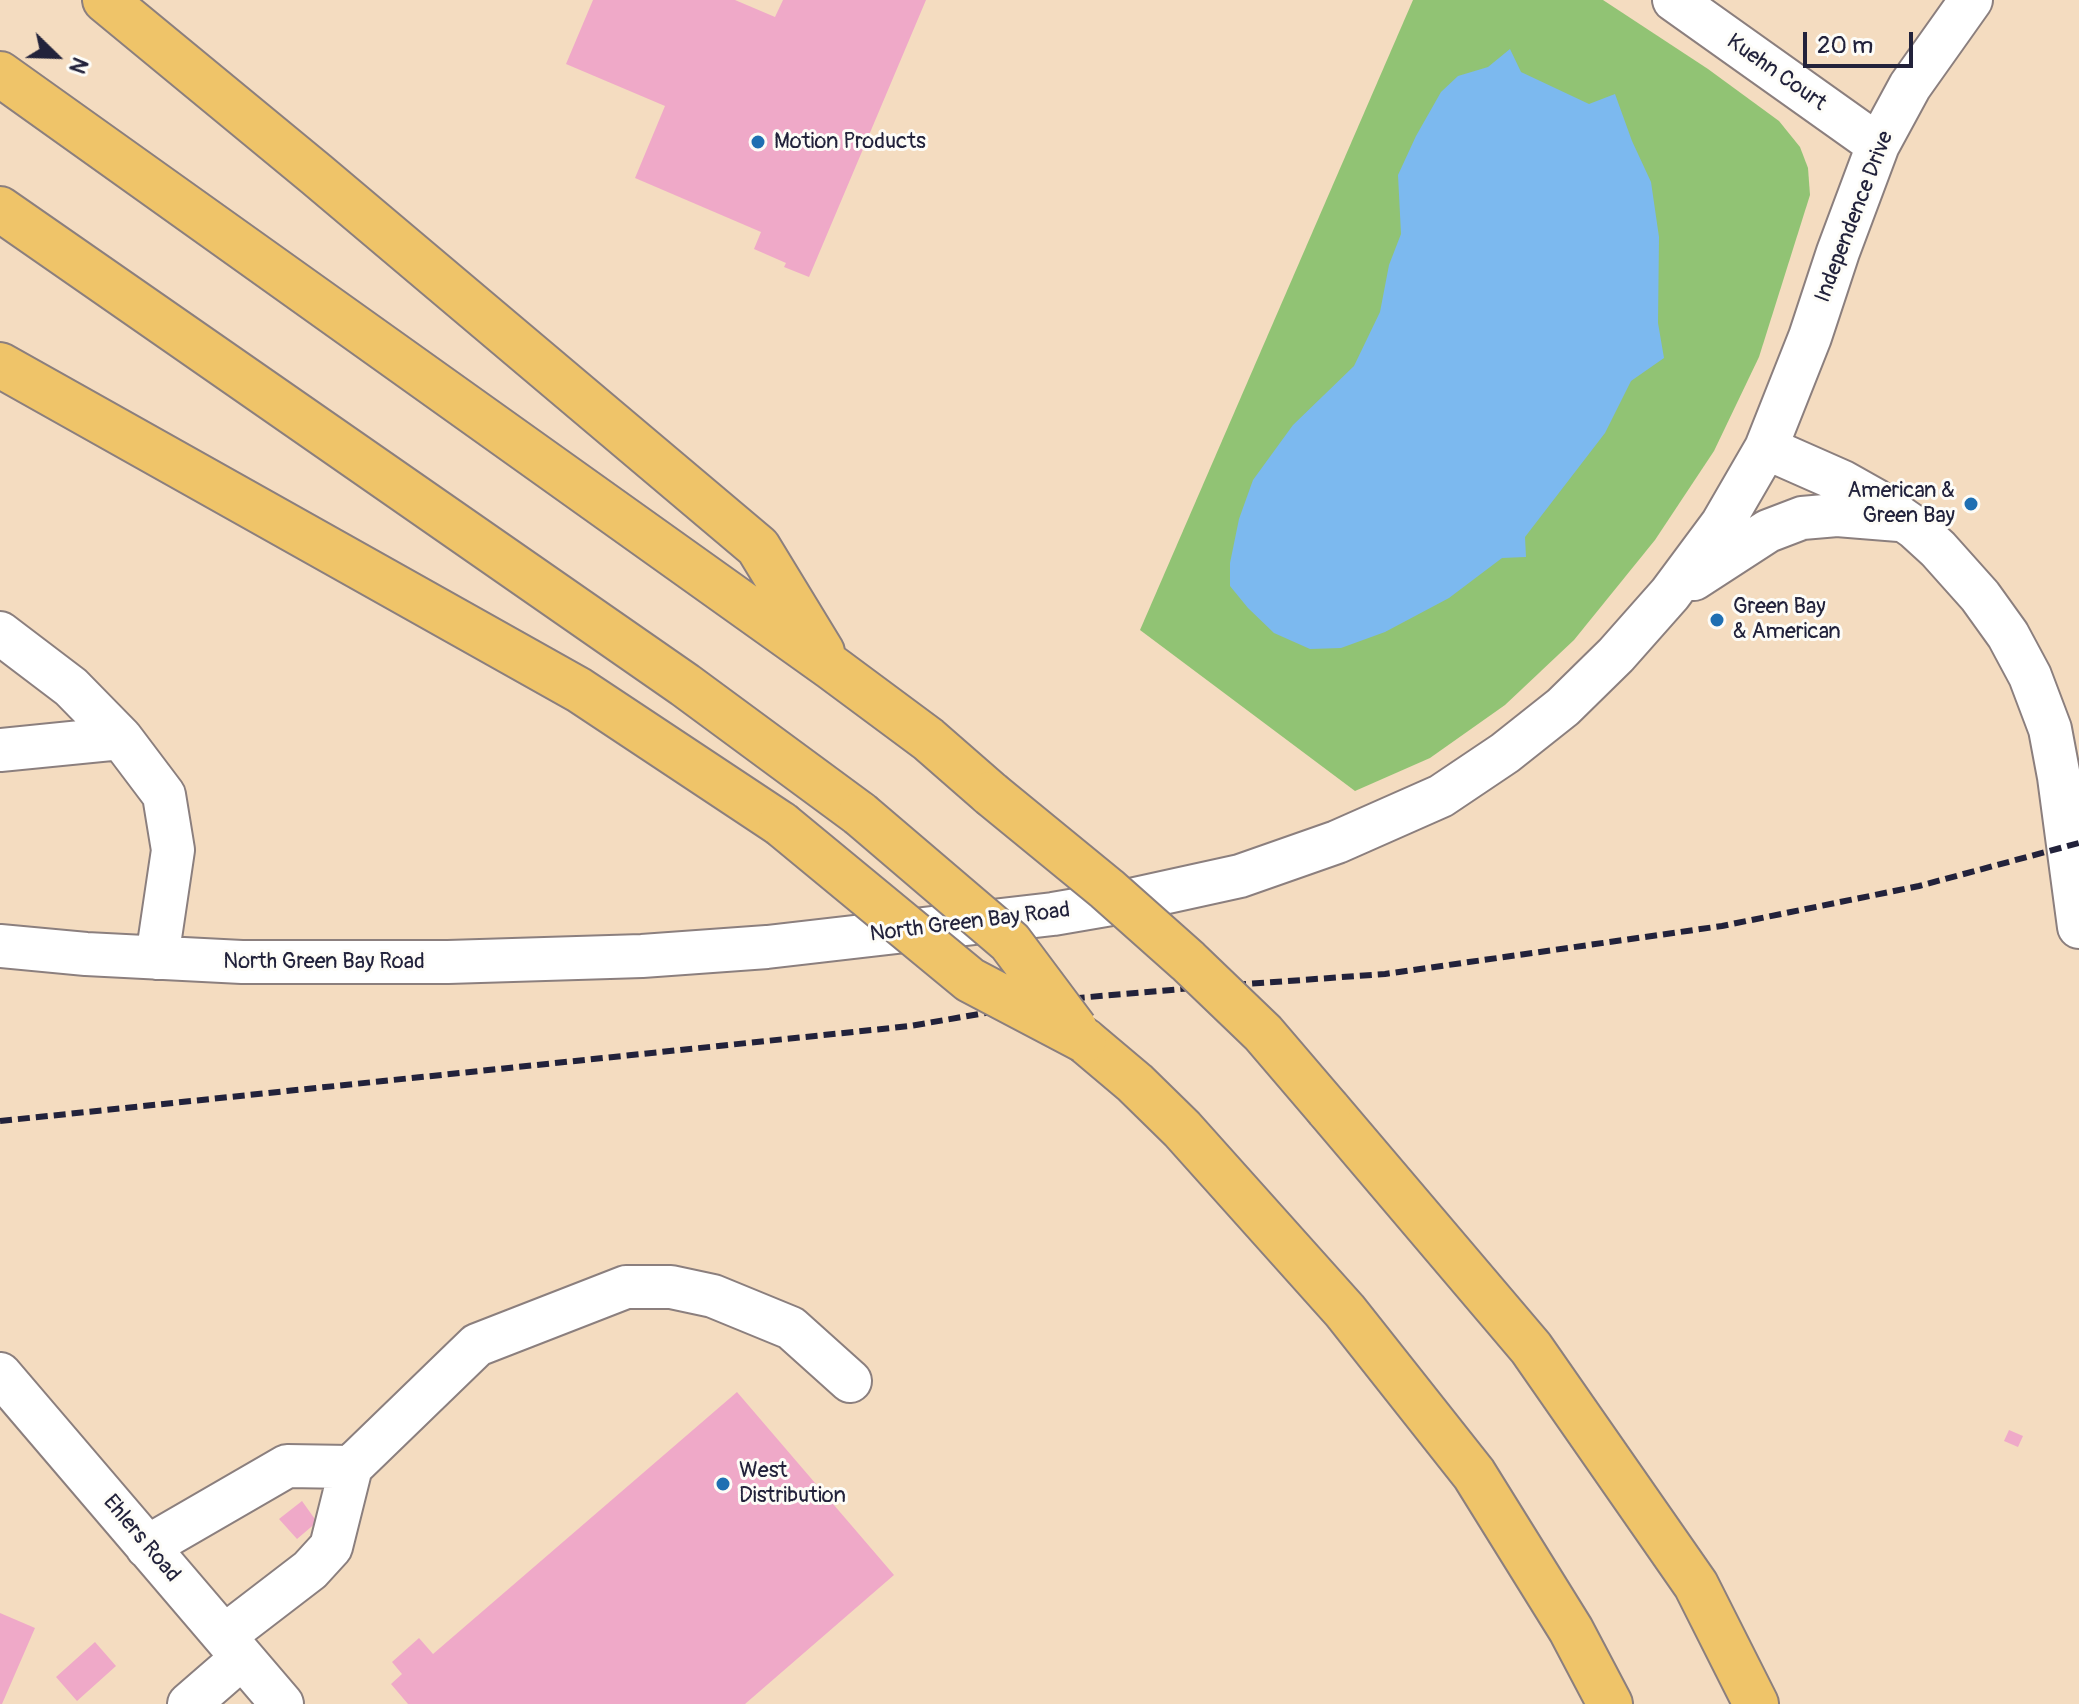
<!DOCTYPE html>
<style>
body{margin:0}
#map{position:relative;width:2079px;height:1704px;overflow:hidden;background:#f4dcc0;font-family:Pangolin,sans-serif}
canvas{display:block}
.north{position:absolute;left:16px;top:16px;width:80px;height:80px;-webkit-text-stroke:6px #fdfcf7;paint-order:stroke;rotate:113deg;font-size:22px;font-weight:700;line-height:32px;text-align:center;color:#22223b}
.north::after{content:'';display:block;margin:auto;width:28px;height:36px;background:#22223b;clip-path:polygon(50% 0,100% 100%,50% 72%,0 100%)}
.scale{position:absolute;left:1803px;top:32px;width:110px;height:36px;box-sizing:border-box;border:4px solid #22223b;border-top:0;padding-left:10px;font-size:24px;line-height:28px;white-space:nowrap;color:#22223b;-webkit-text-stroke:6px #fdfcf7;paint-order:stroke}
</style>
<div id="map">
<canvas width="2079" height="1704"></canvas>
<div class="north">N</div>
<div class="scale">20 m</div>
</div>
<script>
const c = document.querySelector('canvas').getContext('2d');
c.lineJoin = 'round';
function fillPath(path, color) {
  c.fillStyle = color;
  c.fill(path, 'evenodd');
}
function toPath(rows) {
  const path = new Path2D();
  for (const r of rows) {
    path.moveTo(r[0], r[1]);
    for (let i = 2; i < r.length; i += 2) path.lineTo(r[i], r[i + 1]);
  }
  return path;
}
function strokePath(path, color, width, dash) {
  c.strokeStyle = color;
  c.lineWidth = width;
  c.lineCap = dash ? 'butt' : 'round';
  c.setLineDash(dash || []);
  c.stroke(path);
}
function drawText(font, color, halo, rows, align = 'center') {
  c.font = font + ' Pangolin,sans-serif';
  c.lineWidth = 6;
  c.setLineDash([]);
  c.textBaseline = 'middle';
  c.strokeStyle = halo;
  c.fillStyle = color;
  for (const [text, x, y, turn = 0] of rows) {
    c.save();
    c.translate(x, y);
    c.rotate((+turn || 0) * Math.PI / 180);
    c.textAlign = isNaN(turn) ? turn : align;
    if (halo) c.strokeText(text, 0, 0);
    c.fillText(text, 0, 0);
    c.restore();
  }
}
fillPath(toPath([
 [1413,0,1603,0,1708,69,1779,121,1800,147,1808,168,1810,195,1759,357,1714,451,1655,540,1574,640,1505,705,1430,758,1355,791,1140,630]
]), '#91c374');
fillPath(toPath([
 [1510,49,1521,72,1589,104,1615,94,1632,141,1651,182,1659,237,1658,323,1664,358,1631,381,1605,433,1525,537,1526,557,1502,558,1449,598,1385,632,1341,648,1310,649,1274,633,1248,608,1230,586,1230,563,1239,519,1253,480,1293,425,1354,366,1380,312,1389,265,1401,234,1398,175,1416,136,1441,92,1458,76,1488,67]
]), '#7cb9ef');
fillPath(toPath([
 [593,0,735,0,775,17,783,0,926,0,809,277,784,267,786,263,754,249,761,232,635,178,665,106,566,64],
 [737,1392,894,1575,745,1704,408,1704,391,1684,402,1674,392,1662,419,1638,433,1654],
 [2009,1430,2023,1436,2018,1447,2004,1441],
 [302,1501,317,1522,297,1539,279,1519],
 [0,1613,35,1628,2,1704,0,1704],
 [95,1642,116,1666,77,1701,56,1677]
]), '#efa9c8');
const minor = toPath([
 [1674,0,1878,145],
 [1766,448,1843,482,1875,500,1915,528,1938,549,1980,596,2008,635,2030,676,2050,729,2059,777,2079,927],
 [1694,579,1768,531,1802,518,1837,515,1899,520],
 [0,633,71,687,121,738,0,750],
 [121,738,164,795,173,850,157,958],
 [0,946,86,954,242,962,448,962,642,956,767,947,1053,914,1117,903,1240,876,1337,842,1441,796,1505,753,1563,707,1616,655,1670,594,1722,524,1766,448,1810,337,1838,252,1878,145,1910,86,1971,0],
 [0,1374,282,1704],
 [147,1547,287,1466,351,1467],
 [224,1636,310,1570,331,1547,351,1467,477,1345,626,1287,671,1287,713,1296,791,1328,850,1381],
 [189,1704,242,1658]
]);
const highway = toPath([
 [105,0,316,174,758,547,822,652],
 [0,74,831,667,928,739,991,794],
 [0,209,685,685,860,814],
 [0,365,579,690,781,824],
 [1084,1040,1135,1083,1182,1129,1345,1311,1474,1474,1571,1630,1610,1704],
 [1328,1109,1531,1348,1696,1585,1756,1704]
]);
strokePath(minor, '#8b7f7e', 46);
strokePath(highway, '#8b7f7e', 48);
strokePath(minor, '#fff', 42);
strokePath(highway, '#efc469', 44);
strokePath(toPath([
 [0,1121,910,1026,1066,999,1205,987,1385,974,1722,926,1919,886,2079,843]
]), '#22223b', 6, [12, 6]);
const highwayBridge = toPath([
 [991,794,1107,889,1188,961,1263,1033,1328,1109],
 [860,814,1010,942,1075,1029],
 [781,824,970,980,1084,1040]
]);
strokePath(highwayBridge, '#8b7f7e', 48, []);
strokePath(highwayBridge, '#efc469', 44);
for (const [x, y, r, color] of [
 [758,142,8,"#1f6fb2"],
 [1971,504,8,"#1f6fb2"],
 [1717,620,8,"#1f6fb2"],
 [723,1484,8,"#1f6fb2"]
]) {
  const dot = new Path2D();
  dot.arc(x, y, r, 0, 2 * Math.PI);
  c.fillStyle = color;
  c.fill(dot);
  strokePath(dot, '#fdfcf7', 3);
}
drawText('22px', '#22223b', '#fdfcf7', [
 ["Kuehn Court",1776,73,35],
 ["Independence Drive",1855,217,-69],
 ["North Green Bay Road",970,923,-7],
 ["North Green Bay Road",324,962],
 ["Ehlers Road",141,1539,50]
]);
drawText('22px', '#22223b', '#fdfcf7', [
 ["Motion Products",774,142],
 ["American &",1955,491,"right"],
 ["Green Bay",1955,516,"right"],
 ["Green Bay",1733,607],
 ["& American",1733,632],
 ["West",739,1471],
 ["Distribution",739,1496]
], 'left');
</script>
